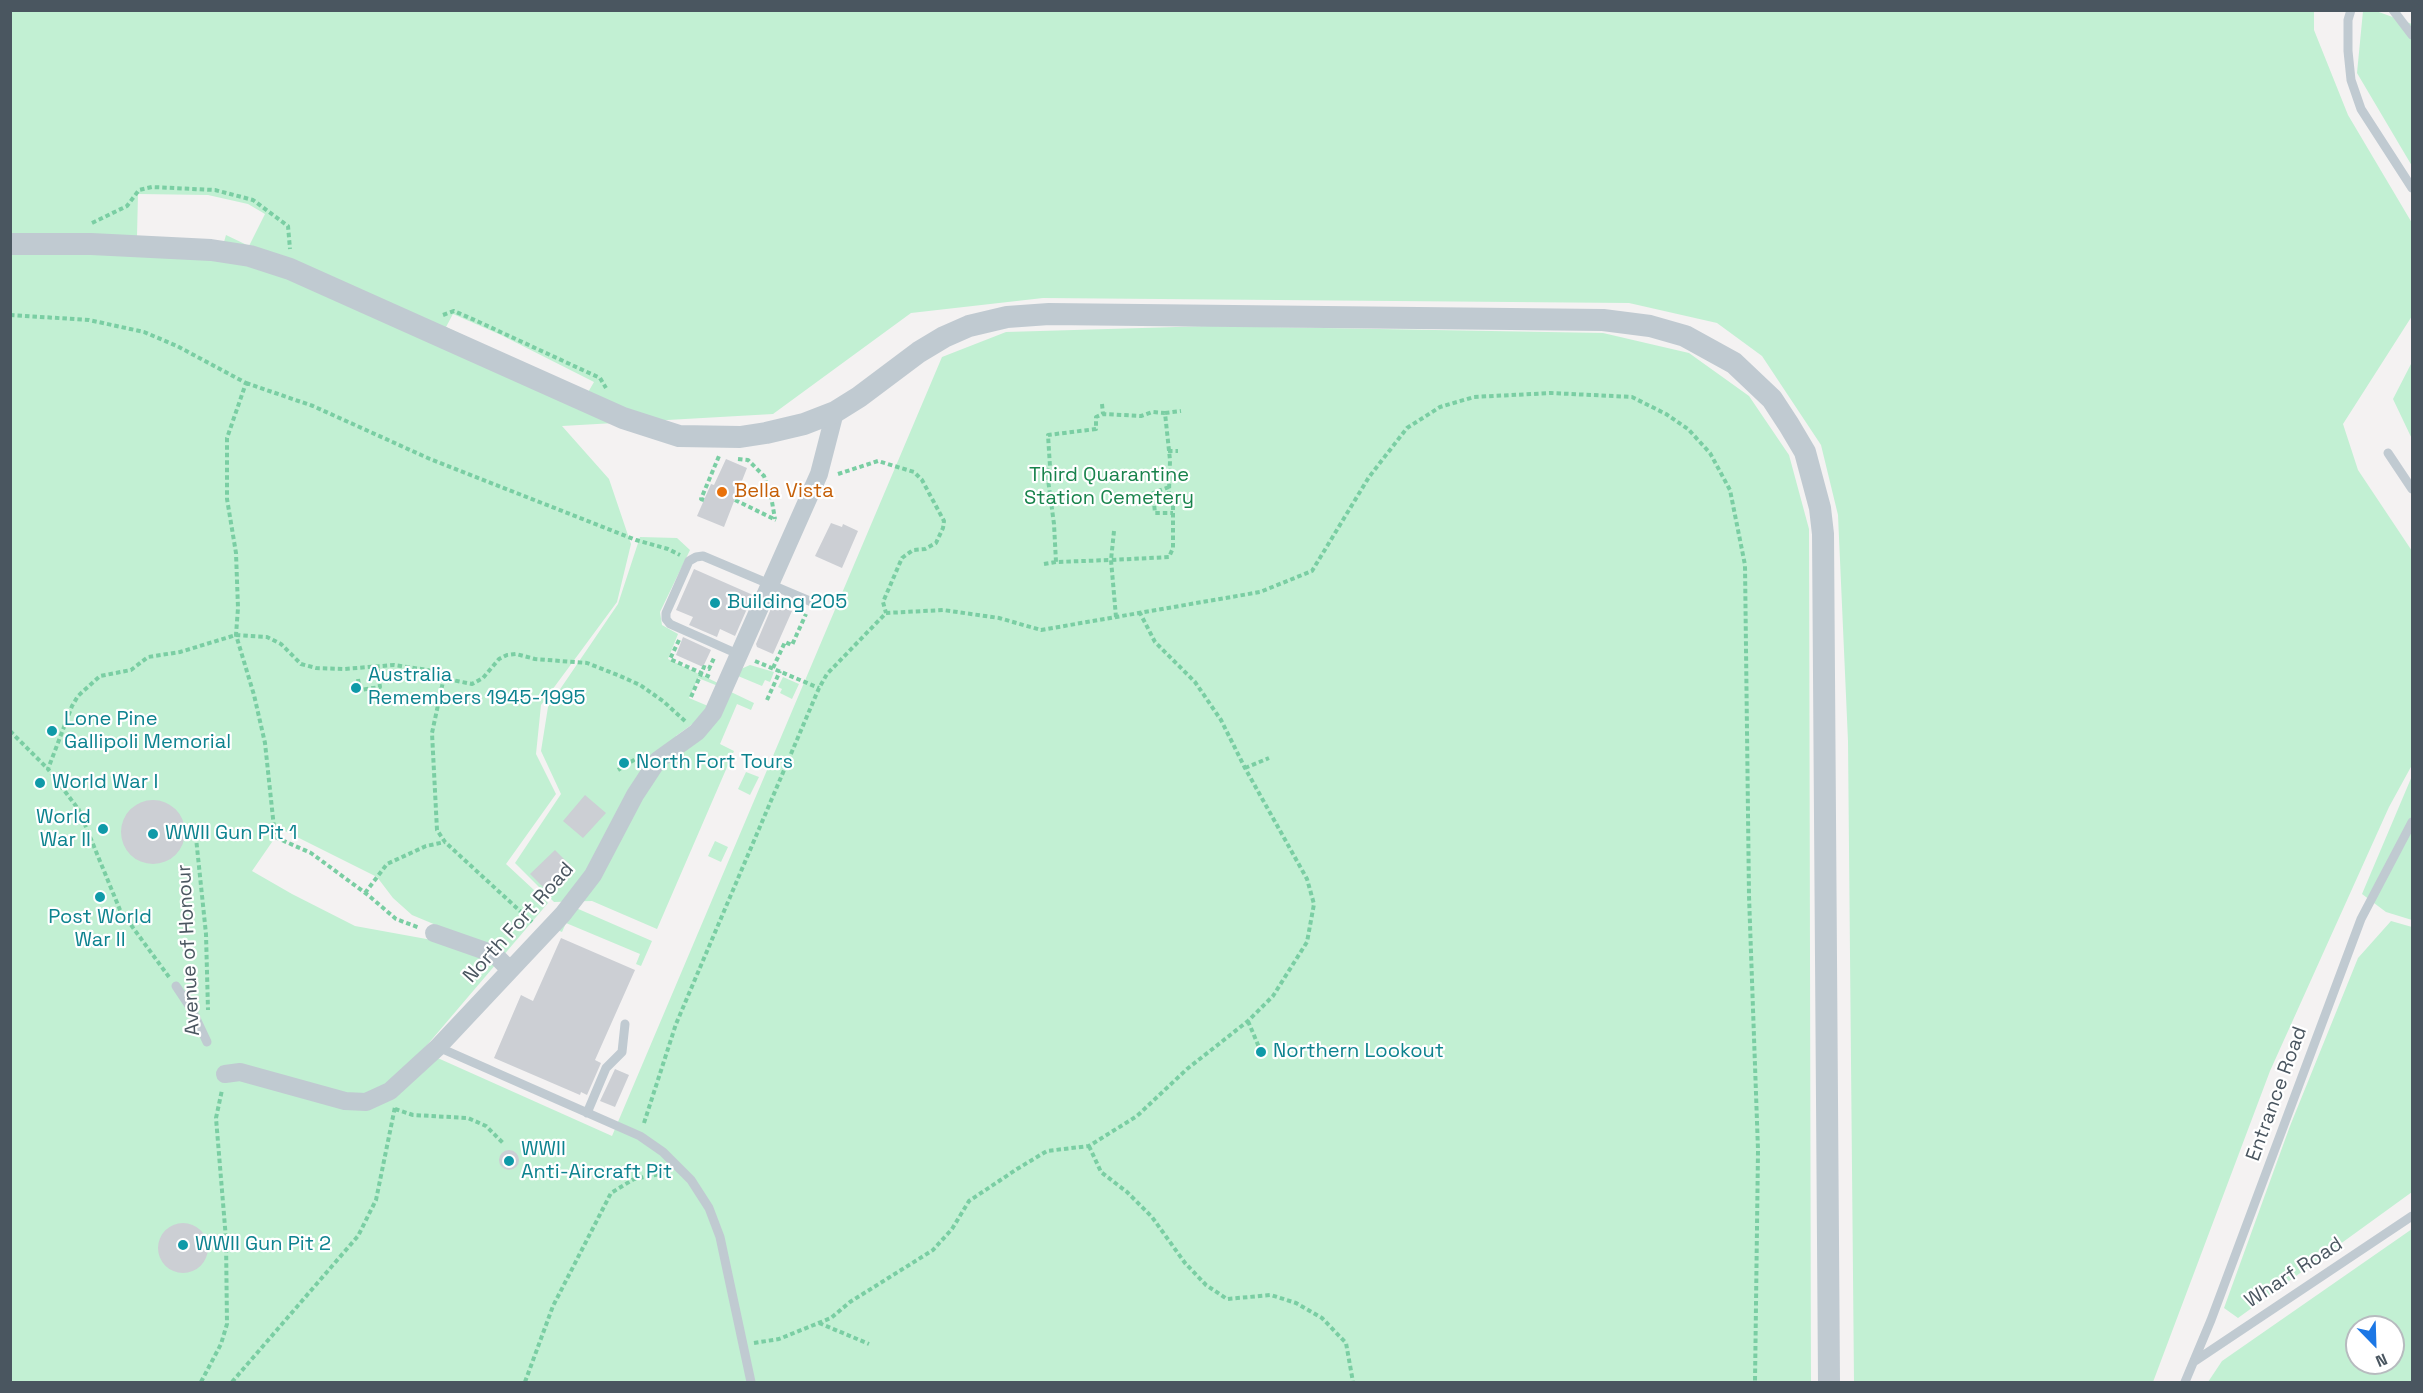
<!DOCTYPE html>
<style>
body{margin:0}
#map{position:relative;width:2423px;height:1393px;overflow:hidden;background:#f4f2f2;font-family:"Space Grotesk",sans-serif}
canvas{display:block}
.frame{position:absolute;inset:0;border:12px solid #4a5660;pointer-events:none}
.north{position:absolute;left:2345px;top:1315px;width:60px;height:60px;box-sizing:border-box;background:#fff;border:2px solid #b7bbbf;border-radius:50%;rotate:157deg;font-size:16px;font-weight:700;line-height:24px;text-align:center;color:#4a5660}
.north::after{content:'';display:block;margin:auto;width:21px;height:27px;background:#1c77e5;clip-path:polygon(50% 0,100% 100%,50% 72%,0 100%)}
</style>
<div id="map">
<canvas width="2423" height="1393"></canvas>
<div class="frame"></div>
<div class="north">N</div>
</div>
<script>
const c = document.querySelector('canvas').getContext('2d');
c.lineJoin = 'round';
function fillPath(path, color) {
  c.fillStyle = color;
  c.fill(path, 'evenodd');
}
function toPath(rows) {
  const path = new Path2D();
  for (const r of rows) {
    if (r.length === 3) {
      path.moveTo(r[0] + r[2], r[1]);
      path.arc(r[0], r[1], r[2], 0, 2 * Math.PI);
      continue;
    }
    path.moveTo(r[0], r[1]);
    for (let i = 2; i < r.length; i += 2) path.lineTo(r[i], r[i + 1]);
  }
  return path;
}
function strokePath(path, color, width, dash) {
  c.strokeStyle = color;
  c.lineWidth = width;
  c.lineCap = dash ? 'butt' : 'round';
  c.setLineDash(dash || []);
  c.stroke(path);
}
function drawText(font, color, halo, rows, align = 'center') {
  c.font = font + ' "Space Grotesk",sans-serif';
  c.lineWidth = 4.5;
  c.setLineDash([]);
  c.textBaseline = 'middle';
  c.strokeStyle = halo;
  c.fillStyle = color;
  for (const [text, x, y, turn = 0] of rows) {
    c.save();
    c.translate(x, y);
    c.rotate((+turn || 0) * Math.PI / 180);
    c.textAlign = isNaN(turn) ? turn : align;
    if (halo) c.strokeText(text, 0, 0);
    c.fillText(text, 0, 0);
    c.restore();
  }
}
fillPath(toPath([
 [10,11,2314,11,2314,30,2348,115,2412,223,2412,316,2343,424,2358,470,2412,551,2412,765,2389,807,2270,1071,2153,1382,1854,1382,1848,741,1838,515,1821,445,1762,356,1717,323,1629,303,1043,298,911,313,773,414,562,426,609,479,631,544,617,602,541,705,536,754,556,794,506,864,548,903,422,1051,612,1136,942,357,1006,332,1210,326,1603,333,1689,353,1749,396,1789,455,1809,529,1811,1382,11,1382],
 [138,194,208,195,248,204,265,214,249,246,226,235,224,242,137,236],
 [453,314,501,335,594,382,587,394,446,327],
 [281,829,377,877,393,898,412,915,436,925,432,940,355,926,292,894,252,871],
 [2363,11,2376,11,2412,24,2412,166,2357,73],
 [2412,362,2412,439,2393,399],
 [640,537,677,538,690,550,660,612,662,625,678,634,668,659,720,684,718,686,698,678,689,698,708,706,694,723,676,736,692,743,731,692,754,703,751,710,737,704,720,744,734,751,657,929,592,901,554,902,515,863,561,794,541,751,548,707,618,604],
 [750,665,774,672,770,682,765,680,762,686,738,676,741,669],
 [783,677,799,684,792,699,780,693,782,689,778,687],
 [746,772,759,777,750,795,738,789],
 [2412,776,2412,920,2386,912,2362,894],
 [715,841,728,847,721,862,708,856],
 [576,908,652,941,641,966,636,964,640,954,566,923,562,932,555,929],
 [2391,921,2412,927,2412,1192,2238,1318,2224,1308,2290,1126,2358,958],
 [2412,1229,2412,1382,2208,1382,2222,1361],
 [2357,1327,2393,1327,2393,1363,2357,1363]
]), '#c2f0d3');
fillPath(toPath([
 [726,459,747,468,724,527,697,516,711,484,714,485],
 [831,523,842,527,843,524,858,531,842,568,815,556],
 [694,569,753,595,735,636,720,629,717,637,689,625,693,617,676,610],
 [773,604,792,611,773,654,757,647,756,644],
 [683,637,711,650,703,667,676,655],
 [585,795,606,813,583,838,563,821],
 [153,832,32],
 [555,850,574,869,550,894,530,874],
 [561,938,635,970,595,1060,601,1063,587,1095,581,1092,580,1095,494,1058,521,995,533,1001],
 [615,1069,629,1075,615,1107,600,1101],
 [509,1160,10],
 [183,1248,25]
]), '#cccfd4');
strokePath(toPath([
 [92,223,127,206,139,190,152,187,215,190,253,200,288,226,290,249],
 [10,315,89,320,144,332,177,346,246,383,227,438,227,499,236,553,238,608,236,635,254,695,265,743,275,837,311,853,368,895,396,919,420,928],
 [443,315,454,311,479,322,600,378,606,388],
 [246,383,313,406,430,459,636,540,668,549,680,555],
 [1102,404,1103,414],
 [1165,413,1181,411],
 [1168,451,1178,451],
 [738,459,748,460,764,476,771,496,775,519],
 [838,474,878,461,914,472,922,480,944,521,943,528,936,543,925,549,913,550,902,558,883,602,886,613],
 [1169,487,1153,493,1155,513,1173,513],
 [704,500,701,499,719,456],
 [735,500,776,520],
 [1114,531,1111,560,1169,557,1173,548,1173,505,1169,492,1170,460,1165,413,1152,412,1141,416,1103,414,1096,417,1096,429,1048,435,1050,467,1047,472,1054,524,1056,562,1111,560,1116,617],
 [1044,564,1056,562],
 [679,640,670,659,710,677],
 [755,661,819,688],
 [773,668,785,642,792,645,806,614],
 [444,677,432,733,437,830,445,842,532,922],
 [358,679,360,690,380,687,377,666],
 [691,697,704,667,709,669,714,658],
 [767,700,780,671],
 [10,731,48,769],
 [1245,768,1269,758],
 [618,770,637,758],
 [195,828,206,934,208,1010],
 [365,893,387,864,426,846,445,842],
 [169,977,120,910,79,810,48,769,72,706,78,696,100,676,131,670,148,657,180,652,236,635,267,637,281,644,301,664,316,668,344,669,394,665,428,670,452,680,472,684,483,678,499,659,507,655,516,654,535,659,587,663,620,676,640,685,663,701,685,721],
 [1248,1021,1261,1052],
 [395,1109,413,1115,468,1118,486,1126,503,1143],
 [644,1123,676,1024,819,688,827,674,886,613,943,610,999,618,1041,630,1260,592,1312,571,1369,477,1407,428,1440,407,1474,397,1551,393,1632,397,1666,414,1688,429,1710,453,1730,490,1745,565,1749,896,1758,1150,1755,1382],
 [1089,1146,1101,1172,1127,1192,1152,1217,1185,1263,1206,1285,1227,1299,1271,1295,1296,1303,1322,1318,1346,1343,1353,1382],
 [819,1323,869,1344],
 [754,1343,779,1339,831,1318,850,1302,933,1250,952,1229,969,1201,1017,1169,1047,1151,1089,1146,1137,1116,1187,1069,1248,1021,1273,996,1307,942,1314,904,1307,879,1245,768,1221,720,1195,682,1155,642,1140,613],
 [201,1382,221,1344,227,1324,226,1239,216,1118,222,1090],
 [232,1382,358,1236,376,1200,395,1107],
 [525,1382,553,1306,611,1193,634,1179,665,1173]
]), '#7acea3', 4, [4.5, 3]);
strokePath(toPath([
 [2351,10,2348,20,2348,51,2351,80,2361,109,2412,188],
 [2393,10,2412,35],
 [2388,453,2412,489],
 [740,655,670,624,666,619,666,613,689,561,696,557,703,556,819,605],
 [176,986,192,1010,207,1042],
 [438,1047,640,1136,663,1152,691,1180,709,1208,720,1237,751,1382],
 [587,1113,606,1068,622,1052,625,1024],
 [2195,1361,2412,1216],
 [2185,1382,2211,1320,2361,919,2412,822]
]), '#c0cad1', 9);
strokePath(toPath([
 [434,933,494,954,510,970],
 [225,1074,240,1072,345,1101,366,1102,390,1091,438,1047,563,914,593,875,635,795,658,760,697,732,713,713,819,474,835,412]
]), '#c0cad1', 18);
strokePath(toPath([
 [10,244,91,244,211,250,250,256,290,269,623,418,679,436,740,437,766,433,804,424,835,412,859,397,919,352,944,337,969,326,1007,317,1049,314,1603,320,1650,326,1685,336,1734,363,1772,399,1789,425,1805,452,1820,508,1823,534,1829,1382]
]), '#c0cad1', 22);
for (const [x, y, r, color] of [
 [722,492,6,"#e8710a"],
 [715,603,6,"#0f9aa8"],
 [356,688,6,"#0f9aa8"],
 [52,731,6,"#0f9aa8"],
 [624,763,6,"#0f9aa8"],
 [40,783,6,"#0f9aa8"],
 [103,829,6,"#0f9aa8"],
 [153,834,6,"#0f9aa8"],
 [100,897,6,"#0f9aa8"],
 [1261,1052,6,"#0f9aa8"],
 [509,1161,6,"#0f9aa8"],
 [183,1245,6,"#0f9aa8"]
]) {
  const dot = new Path2D();
  dot.arc(x, y, r, 0, 2 * Math.PI);
  c.fillStyle = color;
  c.fill(dot);
  strokePath(dot, '#fff', 2);
}
drawText('20px', '#18834c', '#fff', [
 ["Third Quarantine",1109,476],
 ["Station Cemetery",1109,499]
]);
drawText('20px', '#c56008', '#fff', [
 ["Bella Vista",734,492]
], 'left');
drawText('20px', '#0d838f', '#fff', [
 ["Building 205",727,603],
 ["Australia",368,676],
 ["Remembers 1945-1995",368,699],
 ["Lone Pine",64,720],
 ["Gallipoli Memorial",64,743],
 ["North Fort Tours",636,763],
 ["World War I",52,783],
 ["World",91,818,"right"],
 ["War II",91,841,"right"],
 ["WWII Gun Pit 1",165,834],
 ["Post World",100,918,"center"],
 ["War II",100,941,"center"],
 ["Northern Lookout",1273,1052],
 ["WWII",521,1150],
 ["Anti-Aircraft Pit",521,1173],
 ["WWII Gun Pit 2",195,1245]
], 'left');
drawText('20px', '#4a5660', '#fff', [
 ["North Fort Road",519,923,-48],
 ["Avenue of Honour",189,950,-93],
 ["Entrance Road",2277,1094,-70],
 ["Wharf Road",2294,1273,-33]
]);
</script>
